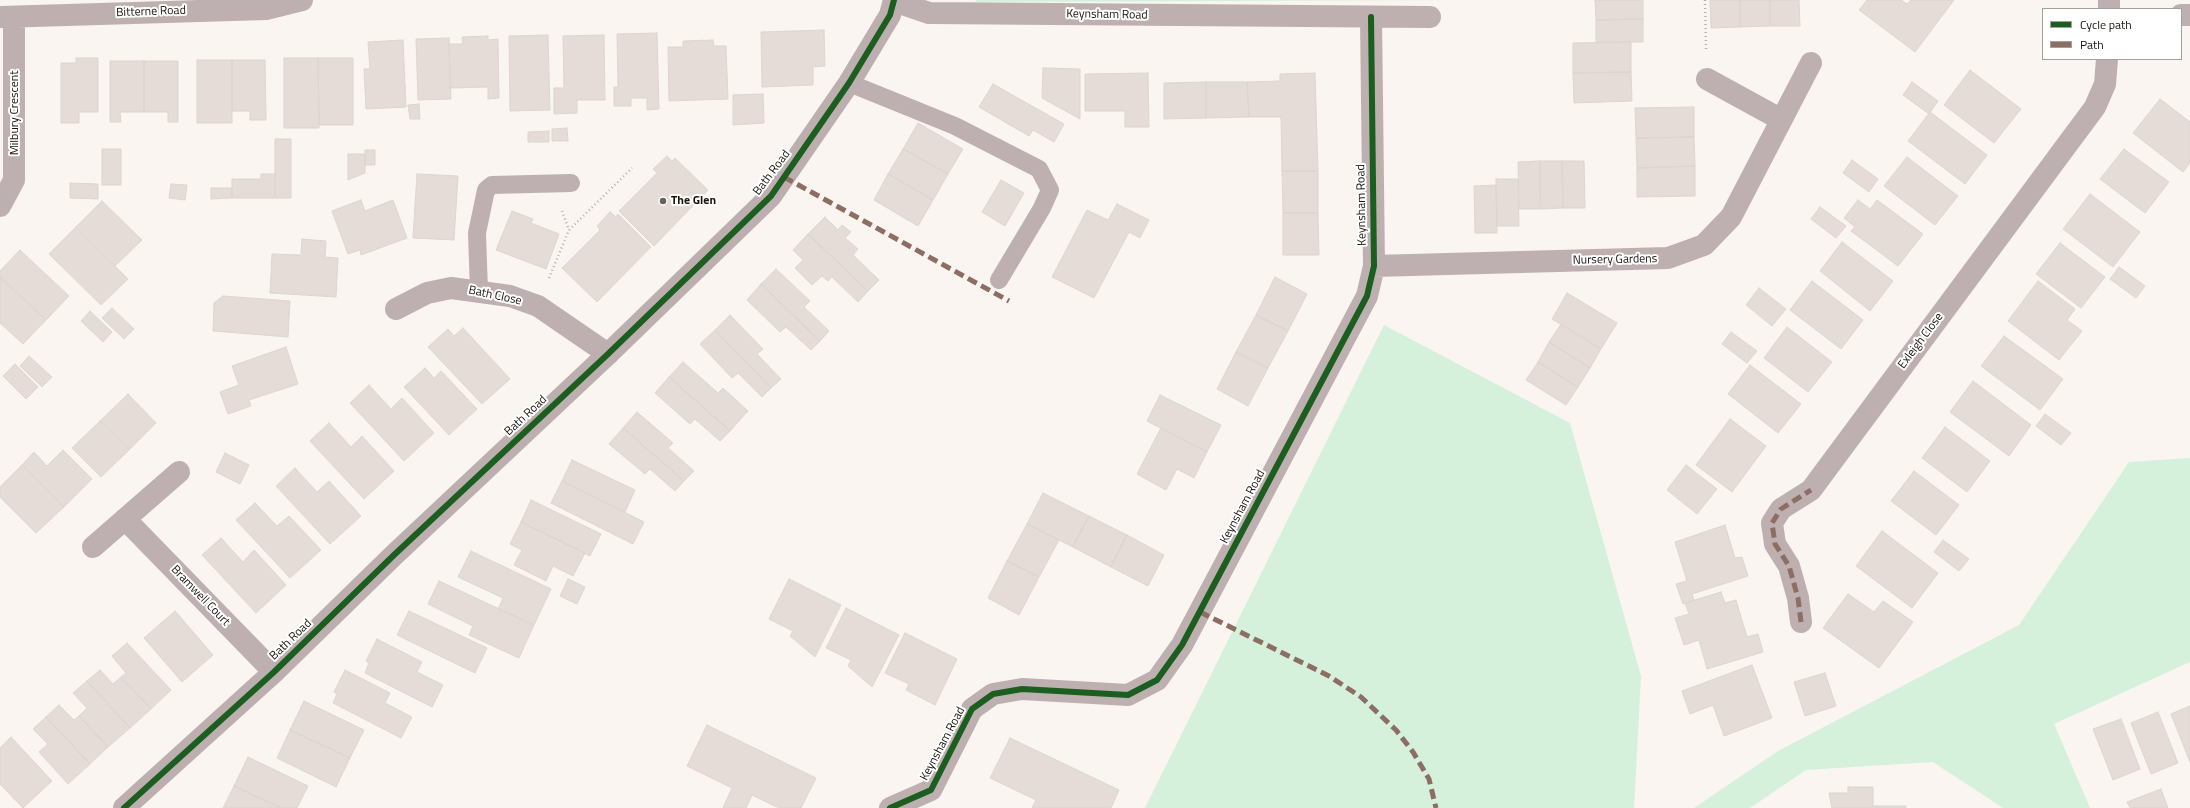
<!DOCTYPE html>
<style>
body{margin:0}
#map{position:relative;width:2190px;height:808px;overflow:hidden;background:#faf5f0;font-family:"Titillium Web",sans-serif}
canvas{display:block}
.legend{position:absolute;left:2042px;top:8px;width:140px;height:52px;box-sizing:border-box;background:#fff;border:1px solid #a3a19e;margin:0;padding:5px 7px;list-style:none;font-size:12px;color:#19130c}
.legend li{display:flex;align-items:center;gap:8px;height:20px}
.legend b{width:20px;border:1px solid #a3a19e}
</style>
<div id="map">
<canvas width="2190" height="808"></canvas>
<ul class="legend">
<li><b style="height:5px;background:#1b5e20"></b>Cycle path</li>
<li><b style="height:5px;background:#8d6e63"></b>Path</li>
</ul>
</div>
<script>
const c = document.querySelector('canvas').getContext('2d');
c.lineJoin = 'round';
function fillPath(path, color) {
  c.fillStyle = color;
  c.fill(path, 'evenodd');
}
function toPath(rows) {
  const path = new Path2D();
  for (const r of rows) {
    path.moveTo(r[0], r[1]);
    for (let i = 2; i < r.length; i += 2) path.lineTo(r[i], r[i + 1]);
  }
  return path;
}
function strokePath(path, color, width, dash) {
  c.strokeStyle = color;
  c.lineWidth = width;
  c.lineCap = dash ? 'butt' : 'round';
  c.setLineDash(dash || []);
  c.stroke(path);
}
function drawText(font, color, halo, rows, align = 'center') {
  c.font = font + ' "Titillium Web",sans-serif';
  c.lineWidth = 4;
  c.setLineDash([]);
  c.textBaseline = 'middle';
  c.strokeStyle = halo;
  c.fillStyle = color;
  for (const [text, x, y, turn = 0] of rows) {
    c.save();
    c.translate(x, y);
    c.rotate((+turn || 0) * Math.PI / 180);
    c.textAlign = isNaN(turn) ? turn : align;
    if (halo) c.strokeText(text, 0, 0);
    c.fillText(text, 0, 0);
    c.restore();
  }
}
fillPath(toPath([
 [975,0,1459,0,977,2],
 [1384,325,1570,423,1641,676,1634,808,1145,808],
 [2190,458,2190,662,2054,724,2090,808,2003,808,1933,762,1806,770,1750,808,1694,808,1778,751,2019,625,2129,462]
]), '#d5f1dc');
const building = toPath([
 [1595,0,1643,0,1643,19,1596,20,1595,0],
 [1710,0,1740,0,1740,27,1711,28,1710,0],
 [1740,0,1770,0,1770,26,1740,27,1740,0],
 [1770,0,1799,0,1800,26,1770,26,1770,0],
 [1867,0,1901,0,1907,4,1911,0,1954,0,1915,52,1859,10,1867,0],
 [1643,19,1643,42,1596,42,1596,20,1643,19],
 [824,30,825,66,813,67,813,85,762,87,761,32,824,30],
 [657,33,659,109,647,110,647,98,631,98,631,106,614,106,614,87,618,87,617,34,657,33],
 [548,35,550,110,510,111,509,36,548,35],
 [604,35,605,100,577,100,577,113,554,114,554,88,564,88,563,36,604,35],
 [488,36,488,40,498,39,499,98,488,99,488,87,450,88,449,44,463,44,462,37,488,36],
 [449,38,451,99,418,100,416,39,449,38],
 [403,40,406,107,366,109,364,69,370,69,368,42,403,40],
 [713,40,714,46,726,46,728,99,669,101,668,47,683,47,683,41,713,40],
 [1631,42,1631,72,1573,73,1573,43,1631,42],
 [76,58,98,58,98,112,79,112,79,123,61,123,61,63,76,63,76,58],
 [284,58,318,58,319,128,284,128,284,58],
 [318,58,353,58,353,125,319,125,318,58],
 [197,60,232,60,232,123,197,123,197,60],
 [232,60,265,60,266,120,250,120,250,111,232,111,232,60],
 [110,61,144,61,144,112,120,112,121,122,110,122,110,61],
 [144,61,178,61,178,122,168,122,168,112,144,112,144,61],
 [1043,68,1080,69,1080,119,1042,98,1043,68],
 [1970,70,2021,109,1994,143,1944,105,1970,70],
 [1631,72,1632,101,1574,103,1573,73,1631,72],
 [1148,73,1149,127,1125,127,1125,111,1085,111,1085,74,1148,73],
 [1315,73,1318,171,1282,171,1281,117,1249,117,1247,82,1280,81,1280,74,1315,73],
 [1206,82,1206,118,1164,119,1164,83,1206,82],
 [1206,82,1247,82,1249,117,1206,118,1206,82],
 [1912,82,1938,101,1929,114,1903,95,1912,82],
 [993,84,1064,124,1054,142,1033,130,1029,136,979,107,993,84],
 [763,94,764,123,733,125,733,95,763,94],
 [2160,99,2190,122,2190,163,2183,172,2133,133,2160,99],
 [419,104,420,119,410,119,408,105,419,104],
 [1694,107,1694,137,1636,138,1635,108,1694,107],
 [1930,112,1987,155,1965,184,1908,141,1930,112],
 [918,123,963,149,948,174,903,149,918,123],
 [567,128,568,141,552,141,552,129,567,128],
 [549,131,549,142,528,142,528,132,549,131],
 [1694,137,1695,166,1637,168,1636,138,1694,137],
 [275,139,291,139,291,198,275,198,275,139],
 [102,149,121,149,121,185,102,185,102,149],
 [903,149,948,174,933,200,888,174,903,149],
 [2124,149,2169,182,2145,213,2100,179,2124,149],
 [365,150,375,150,375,165,365,165,365,150],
 [348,154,365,154,365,173,348,180,348,154],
 [667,156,672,161,675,158,708,190,654,246,619,211,657,173,653,169,667,156],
 [1907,157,1958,196,1935,225,1884,186,1907,157],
 [1852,160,1878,179,1869,192,1843,173,1852,160],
 [1540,161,1540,209,1519,209,1518,162,1540,161],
 [1540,161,1562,161,1563,208,1541,209,1540,161],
 [1562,161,1584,161,1585,208,1563,208,1562,161],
 [1695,166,1695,196,1637,197,1637,168,1695,166],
 [1282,171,1318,171,1318,213,1283,213,1282,171],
 [261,174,275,174,275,198,232,198,232,179,261,179,261,174],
 [417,174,458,176,454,240,413,238,417,174],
 [888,174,933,200,918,226,874,200,888,174],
 [1496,179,1518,179,1519,226,1497,226,1496,179],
 [1001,180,1024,193,1005,226,982,212,1001,180],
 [70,183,98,184,98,199,70,198,70,183],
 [171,184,187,185,185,200,169,198,171,184],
 [1496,185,1497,233,1475,233,1474,186,1496,185],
 [211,188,232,188,232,198,211,199,211,188],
 [2090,194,2140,232,2113,267,2063,229,2090,194],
 [361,200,365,211,393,200,407,238,361,255,360,250,348,254,332,211,361,200],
 [1858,200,1870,209,1877,200,1923,234,1898,266,1851,231,1855,227,1844,218,1858,200],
 [102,201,142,240,115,266,76,227,102,201],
 [1117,204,1149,220,1140,238,1129,232,1094,298,1052,277,1087,210,1108,220,1117,204],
 [1820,207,1846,226,1836,238,1811,219,1820,207],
 [512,211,533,219,531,223,559,234,546,269,496,250,512,211],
 [610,212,616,217,618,214,651,247,597,302,562,268,600,230,597,226,610,212],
 [1283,213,1318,213,1319,255,1283,255,1283,213],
 [825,217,838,230,842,225,851,232,845,238,858,249,853,255,879,280,868,291,808,234,825,217],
 [76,227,128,279,101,305,49,254,76,227],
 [808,234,868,291,858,302,832,277,828,281,822,276,812,285,795,268,803,260,793,250,808,234],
 [302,239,326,241,325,257,338,258,336,297,270,293,272,254,301,255,302,239],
 [1842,242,1893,281,1870,311,1820,271,1842,242],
 [2060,243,2105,277,2081,308,2036,274,2060,243],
 [20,250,69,296,46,320,0,277,0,271,20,250],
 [2119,267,2145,286,2136,298,2110,279,2119,267],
 [776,269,810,301,804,307,829,331,820,341,761,284,776,269],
 [0,277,46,320,23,344,0,323,0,277],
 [1275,277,1307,294,1288,331,1256,315,1275,277],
 [1812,281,1863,320,1841,349,1790,310,1812,281],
 [2038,281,2075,309,2067,320,2082,331,2059,360,2008,321,2038,281],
 [761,284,820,341,811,350,786,327,780,332,747,300,761,284],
 [1759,288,1786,309,1772,326,1746,305,1759,288],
 [1567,293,1617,323,1601,349,1552,319,1567,293],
 [223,296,290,301,288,337,213,331,214,303,223,296],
 [112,308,134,329,124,339,102,318,112,308],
 [90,311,112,332,103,342,81,321,90,311],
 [730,315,763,349,757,354,781,379,771,388,715,330,730,315],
 [1256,315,1288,331,1268,368,1236,352,1256,315],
 [1561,324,1601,349,1590,368,1549,342,1561,324],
 [1787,327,1832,362,1808,392,1764,358,1787,327],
 [463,328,510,379,482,404,428,347,448,329,454,336,463,328],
 [715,330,771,388,762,397,738,373,732,378,700,344,715,330],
 [1731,332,1757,351,1747,363,1722,344,1731,332],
 [2004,336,2063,379,2040,410,1981,366,2004,336],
 [1549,342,1590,368,1578,387,1538,362,1549,342],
 [286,347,298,384,249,400,251,406,228,414,220,392,239,385,232,366,286,347],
 [1236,352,1268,368,1248,406,1217,389,1236,352],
 [29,356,52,377,42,387,20,366,29,356],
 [683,362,718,393,723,388,748,411,730,431,669,377,683,362],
 [1538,362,1578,387,1566,405,1526,380,1538,362],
 [15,364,38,387,26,399,3,376,15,364],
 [1750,365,1801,404,1778,433,1728,394,1750,365],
 [425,368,434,378,441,371,477,409,449,435,404,387,425,368],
 [669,377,730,431,720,441,695,419,690,424,655,393,669,377],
 [1973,381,2031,425,2009,456,1950,412,1973,381],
 [369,385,391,409,402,398,434,433,404,461,350,403,369,385],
 [128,394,156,423,129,450,100,421,128,394],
 [1160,395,1221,425,1207,452,1147,421,1160,395],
 [637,412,673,443,668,448,694,471,684,481,623,428,637,412],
 [2045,414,2071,433,2061,445,2036,426,2045,414],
 [1730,419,1766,446,1732,492,1696,465,1730,419],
 [100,421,129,450,101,477,72,448,100,421],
 [329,423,351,447,362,436,394,471,364,499,310,441,329,423],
 [1945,427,1990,461,1967,492,1922,458,1945,427],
 [623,428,684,481,675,491,650,469,645,474,609,444,623,428],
 [1161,428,1207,452,1194,478,1177,469,1166,490,1137,474,1161,428],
 [63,450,92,479,64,507,22,465,34,452,47,466,63,450],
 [225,453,249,465,240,484,216,472,225,453],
 [572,460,635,490,625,512,562,481,572,460],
 [22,465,64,507,36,533,0,497,0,487,22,465],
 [1686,465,1717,489,1697,514,1667,490,1686,465],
 [295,468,317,492,329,481,361,516,330,544,276,486,295,468],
 [1914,471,1959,505,1936,535,1891,501,1914,471],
 [562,481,644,522,633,544,551,503,562,481],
 [1043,493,1089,516,1073,547,1027,524,1043,493],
 [531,500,601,534,590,556,521,522,531,500],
 [255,503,277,526,289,516,321,550,290,578,236,520,255,503],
 [1089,516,1127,535,1111,567,1073,547,1089,516],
 [521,522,585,553,573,576,553,566,546,581,514,565,522,550,510,544,521,522],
 [1027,524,1059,540,1039,577,1007,561,1027,524],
 [1725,525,1735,558,1742,557,1748,576,1692,594,1694,600,1683,604,1676,584,1687,581,1675,542,1725,525],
 [1882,531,1938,573,1912,608,1856,566,1882,531],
 [1127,535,1164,555,1148,586,1111,567,1127,535],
 [221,538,243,562,254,550,286,585,256,613,202,555,221,538],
 [1943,540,1969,559,1959,571,1934,552,1943,540],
 [471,551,551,589,534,625,498,609,503,598,458,577,471,551],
 [1007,561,1039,577,1019,615,988,598,1007,561],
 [568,579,585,587,577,604,560,596,568,579],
 [789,579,841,605,815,657,790,636,793,631,769,619,789,579],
 [439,581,534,625,519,658,469,635,473,626,428,604,439,581],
 [1721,592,1725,603,1736,600,1747,637,1758,634,1763,652,1707,669,1699,640,1684,645,1675,618,1689,614,1685,603,1721,592],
 [1848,594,1874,612,1883,601,1913,622,1879,668,1823,628,1848,594],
 [846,608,899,635,872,687,848,666,851,660,826,648,846,608],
 [175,611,213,655,182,682,144,638,175,611],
 [409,611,487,648,475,673,397,635,409,611],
 [905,633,957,659,935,705,906,690,909,684,885,673,905,633],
 [377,639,422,662,417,672,443,685,432,707,365,673,369,663,366,661,377,639],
 [127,643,171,690,151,709,121,677,126,673,112,656,127,643],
 [1752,665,1772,718,1724,736,1713,705,1690,714,1682,691,1752,665],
 [100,670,113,684,121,677,151,709,130,728,87,681,100,670],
 [345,670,390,693,385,703,412,717,401,738,333,703,337,694,334,692,345,670],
 [1825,673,1836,706,1805,716,1794,682,1825,673],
 [87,681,130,728,108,747,79,716,87,708,73,693,87,681],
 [304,701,364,730,350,758,290,730,304,701],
 [59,705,74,720,79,716,108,747,90,764,46,717,59,705],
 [2190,706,2190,762,2171,714,2190,706],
 [2158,712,2178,763,2151,774,2131,723,2158,712],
 [46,717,90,764,68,784,39,752,48,744,33,729,46,717],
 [2121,719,2140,769,2113,780,2093,729,2121,719],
 [707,725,816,778,801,808,779,808,752,795,746,808,723,808,732,788,687,766,707,725],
 [290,730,350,758,336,787,277,758,290,730],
 [11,737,52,781,23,808,0,784,0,748,11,737],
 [1010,738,1119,790,1111,808,1032,808,1036,800,990,778,1010,738],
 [248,757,308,786,297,808,281,808,234,786,248,757],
 [234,786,281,808,223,808,234,786],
 [1848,787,1873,787,1873,806,1906,806,1906,808,1832,808,1829,793,1848,793,1848,787],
 [2161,789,2168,808,2130,808,2127,802,2161,789]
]);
fillPath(building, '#e5dbd7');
strokePath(building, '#dcd5d0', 1);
strokePath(toPath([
 [1705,0,1706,49],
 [562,211,569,230],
 [549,278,569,230,632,168]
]), '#b9b1af', 2.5, [1, 3]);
strokePath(toPath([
 [849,83,955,126,1039,169,1050,190,1042,208,999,280],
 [479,291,477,233,486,190,492,185,571,183]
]), '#beb0b0', 18);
strokePath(toPath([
 [2109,0,2109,9],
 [894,1,929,13,1430,17],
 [2181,15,2190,15],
 [0,17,266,9,302,0],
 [1707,79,1780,119],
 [0,206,14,180,14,17],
 [1374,266,1668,258,1704,245,1731,217,1811,63],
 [396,309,427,293,451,288,510,296,538,306,608,354],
 [125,519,274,672],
 [93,547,179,472],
 [1801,622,1798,598,1789,566,1775,544,1772,523,1781,509,1811,490,2095,107,2105,84,2107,59],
 [890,808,931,790,972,709,993,694,1022,689,1128,695,1157,680,1182,645,1367,296,1374,266,1371,17]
]), '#beb0b0', 22);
strokePath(toPath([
 [124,808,274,672,394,555,608,354,771,196,849,83,890,15,894,0]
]), '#bdafaf', 22);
strokePath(toPath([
 [784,177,1009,301],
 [1200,612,1329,676,1361,697,1396,730,1413,752,1429,779,1436,808],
 [1801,622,1798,598,1789,566,1775,544,1772,523,1781,509,1811,490]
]), '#8d6e63', 5, [10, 5]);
strokePath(toPath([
 [124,808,274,672,394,555,608,354,771,196,849,83,890,15,894,0],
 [890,808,931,790,972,709,993,694,1022,689,1128,695,1157,680,1182,645,1367,296,1374,266,1371,17]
]), '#1b5e20', 6);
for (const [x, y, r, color] of [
 [663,201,4,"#68625c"]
]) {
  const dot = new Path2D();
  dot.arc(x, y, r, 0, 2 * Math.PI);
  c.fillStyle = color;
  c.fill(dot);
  strokePath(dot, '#fff', 1.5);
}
drawText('12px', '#19130c', '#fff', [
 ["Bitterne Road",151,12,-2],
 ["Keynsham Road",1107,15,1],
 ["Milbury Crescent",15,113,-90],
 ["Bath Road",772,173,-53],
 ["Keynsham Road",1362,205,-91],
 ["Nursery Gardens",1615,260,-1],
 ["Bath Close",495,296,12],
 ["Exleigh Close",1921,341,-53],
 ["Bath Road",526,416,-43],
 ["Keynsham Road",1243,507,-62],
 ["Bramwell Court",200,596,46],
 ["Bath Road",291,640,-44],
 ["Keynsham Road",943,744,-62]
]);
drawText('bold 12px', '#19130c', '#fff', [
 ["The Glen",671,201]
], 'left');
</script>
